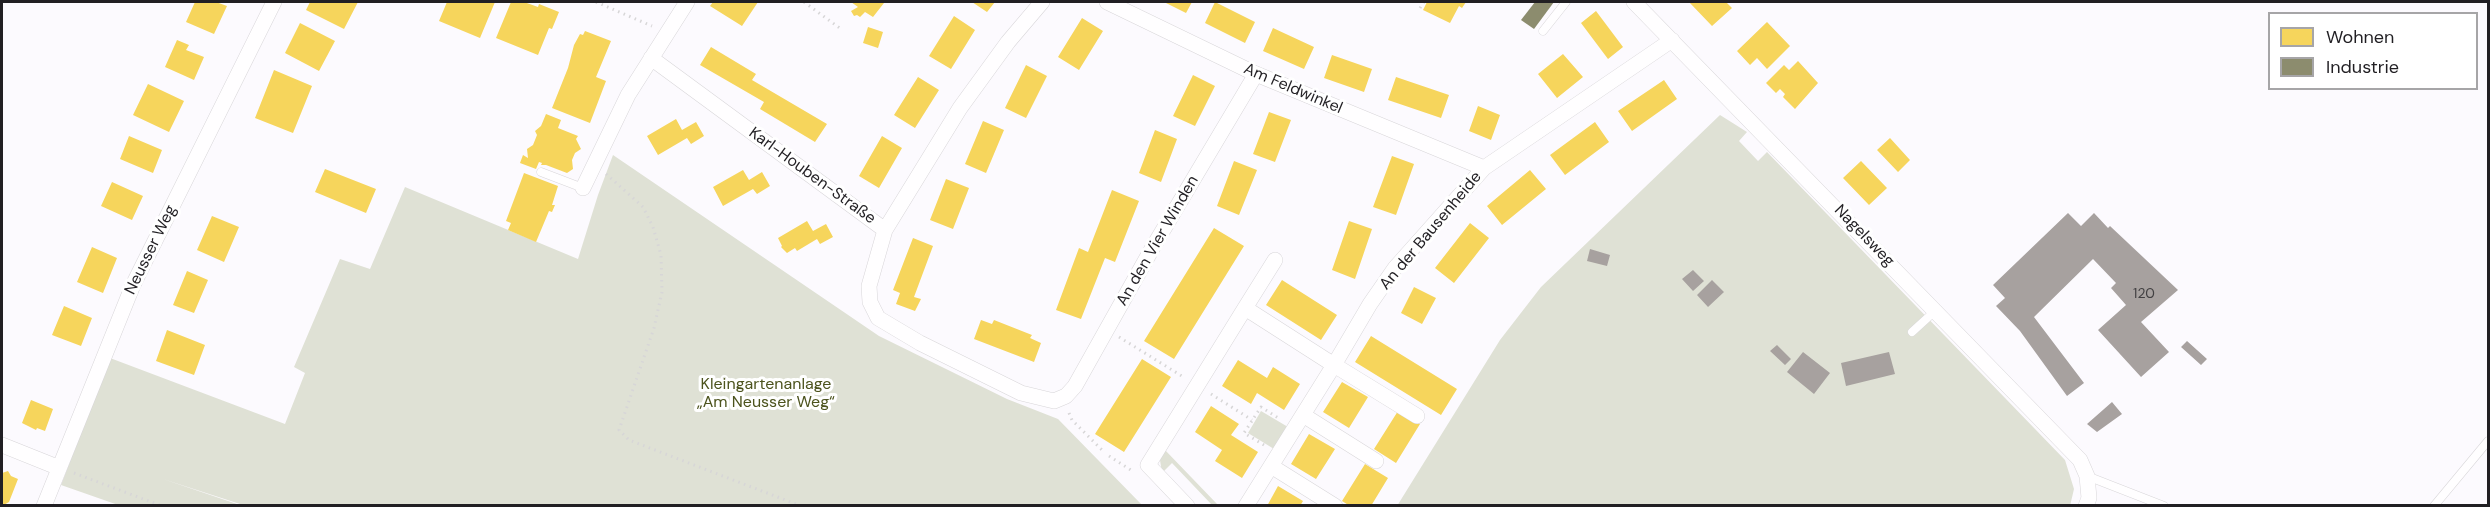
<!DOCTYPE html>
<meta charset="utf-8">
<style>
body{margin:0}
#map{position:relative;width:2490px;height:507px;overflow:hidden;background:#fcfafe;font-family:"DM Sans",sans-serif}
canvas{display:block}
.frame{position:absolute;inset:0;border:3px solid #211f23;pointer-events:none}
.legend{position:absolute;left:2268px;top:12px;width:210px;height:78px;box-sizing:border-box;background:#fff;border:2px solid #a6a5a7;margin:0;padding:8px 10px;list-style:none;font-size:18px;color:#211f23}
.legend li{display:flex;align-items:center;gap:12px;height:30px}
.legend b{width:30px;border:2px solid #a6a5a7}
</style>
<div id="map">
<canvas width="2490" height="507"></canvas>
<div class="frame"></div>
<ul class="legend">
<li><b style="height:16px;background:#f6d55c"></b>Wohnen</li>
<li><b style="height:16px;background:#8c8c6e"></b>Industrie</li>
</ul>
</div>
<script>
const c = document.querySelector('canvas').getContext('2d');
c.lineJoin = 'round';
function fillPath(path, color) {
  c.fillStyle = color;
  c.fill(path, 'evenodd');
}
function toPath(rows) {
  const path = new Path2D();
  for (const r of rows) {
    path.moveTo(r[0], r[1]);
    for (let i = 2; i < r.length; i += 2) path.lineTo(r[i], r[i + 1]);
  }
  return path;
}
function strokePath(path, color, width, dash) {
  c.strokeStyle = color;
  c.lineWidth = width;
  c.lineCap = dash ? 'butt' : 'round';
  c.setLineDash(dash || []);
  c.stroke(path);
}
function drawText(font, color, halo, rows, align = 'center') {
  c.font = font + ' "DM Sans",sans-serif';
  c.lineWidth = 6;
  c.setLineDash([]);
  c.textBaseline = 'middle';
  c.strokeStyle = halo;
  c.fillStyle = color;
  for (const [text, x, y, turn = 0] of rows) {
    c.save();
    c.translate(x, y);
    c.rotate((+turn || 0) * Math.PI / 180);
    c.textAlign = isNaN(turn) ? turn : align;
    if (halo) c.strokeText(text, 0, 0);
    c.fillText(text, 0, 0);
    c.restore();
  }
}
fillPath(toPath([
 [1720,115,1747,132,1739,141,1758,161,1767,152,2065,460,2074,489,2070,506,1397,506,1500,340,1541,287],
 [613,155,879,336,1007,399,1058,419,1142,505,246,506,163,479,240,505,121,506,61,485,110,358,285,424,305,373,294,367,340,259,370,269,405,187,578,259,598,195],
 [1261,411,1288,427,1274,449,1248,433],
 [1165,450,1218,505,1212,505,1172,463,1162,473,1160,460]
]), '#dfe1d5');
fillPath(toPath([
 [195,2,216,2,227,6,214,34,186,22],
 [310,2,358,2,344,29,306,10],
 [447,2,495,2,480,38,439,21],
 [511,2,524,2,538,7,539,4,559,12,552,29,549,28,538,55,496,38],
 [713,2,758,2,742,26,710,6],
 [851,2,882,2,884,3,873,17,865,12,860,17,857,15,854,16,851,11,858,7],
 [972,2,995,2,987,12],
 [1164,2,1192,2,1186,13],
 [1215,2,1255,22,1245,43,1205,23],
 [1427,2,1466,2,1462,8,1459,6,1450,23,1423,10],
 [1689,2,1726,2,1732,8,1712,26],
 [1596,11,1623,47,1608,59,1581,23],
 [954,16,975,30,951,69,929,56],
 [1082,18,1103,31,1079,70,1058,57],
 [1767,22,1790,46,1767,69,1757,58,1750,65,1737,51],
 [300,23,335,41,319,71,285,53],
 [868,27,883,32,878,48,863,43],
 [1273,28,1314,47,1304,69,1263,51],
 [585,31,611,41,596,77,606,81,590,123,552,108,568,68,574,45,580,34,583,35],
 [177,40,189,45,186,50,204,57,194,80,165,67],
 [711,47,756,74,752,80,827,124,815,142,760,109,764,102,700,65],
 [1563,54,1583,77,1557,98,1538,74],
 [1332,55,1372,69,1364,92,1324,78],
 [1798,61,1818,83,1795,109,1783,97,1785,94,1780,89,1776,93,1766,83,1784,65,1789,70],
 [1026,65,1047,76,1026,118,1005,108],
 [274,70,312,86,293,133,255,118],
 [1193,75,1215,86,1195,126,1173,116],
 [918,77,939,90,915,128,894,115],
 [1396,77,1449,95,1441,118,1388,100],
 [1664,80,1677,99,1632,131,1618,111],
 [148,84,184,101,169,132,133,115],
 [1478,106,1500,115,1491,140,1469,131],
 [1269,112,1291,120,1275,162,1253,154],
 [546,114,561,120,558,128,578,136,576,139,581,149,575,153,572,160,573,169,567,173,546,165,541,165,542,163,539,162,536,169,520,163,523,155,528,158,527,149,533,145,537,135,535,131,541,126],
 [676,119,682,130,696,122,704,136,691,144,687,138,658,155,647,136],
 [983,121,1004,130,986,173,965,164],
 [1595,122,1609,142,1565,175,1550,155],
 [1155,130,1177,139,1161,182,1139,173],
 [129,136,162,150,153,173,120,159],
 [882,136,902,148,879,188,859,176],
 [1890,138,1910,160,1898,172,1877,150],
 [1392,156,1414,164,1396,215,1373,207],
 [1234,161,1257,170,1239,215,1217,206],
 [1861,161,1887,188,1869,205,1843,178],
 [325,169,376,189,366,213,315,192],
 [743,170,749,180,762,172,770,186,757,194,753,189,723,206,713,187],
 [1530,170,1546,189,1502,225,1487,206],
 [524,173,558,186,552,205,555,205,552,212,549,211,536,242,508,230,511,223,506,221],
 [946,179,969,188,953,229,930,220],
 [112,182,143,196,132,220,101,206],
 [1112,190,1139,201,1115,262,1105,258,1081,319,1056,310,1079,248,1088,252],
 [212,216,239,227,224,262,197,250],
 [807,221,813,231,826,224,833,237,820,244,817,239,797,251,795,248,787,253,781,247,782,246,778,238],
 [1349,221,1372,229,1355,279,1332,270],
 [1470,223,1489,238,1454,283,1435,268],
 [1214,228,1244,246,1174,359,1144,341],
 [913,238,933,246,914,297,921,299,915,311,896,304,900,293,893,290],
 [92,247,117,258,103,293,77,282],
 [187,271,208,280,194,313,173,305],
 [1282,280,1337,315,1321,340,1266,305],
 [1414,287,1436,298,1422,324,1401,313],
 [64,306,92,318,81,346,52,335],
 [981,320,992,324,994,320,1032,335,1030,338,1041,343,1034,362,974,339],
 [167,330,205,345,194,375,156,361],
 [1371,336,1457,389,1441,415,1355,362],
 [1142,359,1171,377,1124,452,1095,434],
 [1238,360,1267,378,1273,367,1300,384,1284,410,1257,393,1251,404,1222,386],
 [1342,382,1368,397,1349,428,1323,412],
 [31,400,53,409,45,431,37,428,36,430,22,423],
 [1211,406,1239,424,1231,435,1258,452,1242,478,1215,461,1222,450,1195,432],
 [1398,411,1420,424,1396,463,1374,449],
 [1309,434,1335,449,1316,479,1291,464],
 [1365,464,1388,478,1371,506,1350,506,1342,501],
 [8,471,11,476,18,479,9,502,2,506,2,473],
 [1278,486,1303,501,1300,506,1267,506]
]), '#f6d55c');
fillPath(toPath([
 [1535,2,1554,2,1534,29,1521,20]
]), '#8c8c6e');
fillPath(toPath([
 [2068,213,2081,226,2094,213,2108,228,2110,226,2178,290,2141,322,2169,352,2141,377,2098,330,2126,305,2111,288,2116,283,2093,259,2034,317,2084,383,2067,396,2020,331,1996,306,2005,298,1993,285],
 [1590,249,1610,255,1607,266,1587,261],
 [1693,270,1704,281,1693,291,1682,279],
 [1712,280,1724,292,1708,307,1697,295],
 [2187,341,2207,359,2201,365,2181,347],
 [1777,345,1791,359,1785,365,1770,351],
 [1803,352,1830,373,1814,394,1787,372],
 [1889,352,1895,374,1846,386,1841,363],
 [2112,402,2122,414,2097,432,2087,424]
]), '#a7a19f');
const service = toPath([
 [1543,31,1566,2],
 [541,172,583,188],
 [1912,332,1935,311],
 [2087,476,2164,506],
 [2434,506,2488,441]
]);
const minor = toPath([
 [1107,2,1256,74,1484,168],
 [1634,2,2080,460,2087,476,2089,498,2086,506],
 [651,58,885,230,869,286,870,302,878,318,920,343,1021,393,1054,401,1066,396,1075,386,1153,247,1256,74],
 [583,188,628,95,687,2],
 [885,230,960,108,1008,42,1042,2],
 [1245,308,1275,260],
 [1303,415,1376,461],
 [1417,416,1334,365,1370,304,1395,268,1484,168,1672,40],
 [2,445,57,467],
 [1271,466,1335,506],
 [44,506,133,285,274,2],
 [1187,506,1148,465,1245,308,1334,365,1246,506]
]);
strokePath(service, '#d8d6d9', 9);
strokePath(minor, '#d8d6d9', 16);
strokePath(toPath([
 [596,2,652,26],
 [804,2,841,29],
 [1420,8,1424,2],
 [606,174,643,207,653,227,661,255,662,292,654,328,619,430,629,440,801,506],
 [1119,337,1185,378],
 [1211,394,1252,420],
 [1069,413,1072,420,1102,450],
 [1264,445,1244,433,1261,407,1280,419],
 [1109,456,1134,472],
 [74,473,162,506]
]), '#d7d6d7', 3, [1.5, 4.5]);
strokePath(service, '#fffeff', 8);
strokePath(minor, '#fffeff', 15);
drawText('14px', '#424042', null, [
 ["120",2144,294]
]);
drawText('16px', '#211f23', '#fff', [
 ["Am Feldwinkel",1293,89,23],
 ["Karl-Houben-Straße",812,176,36],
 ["An der Bausenheide",1431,231,-50],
 ["Nagelsweg",1864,236,46],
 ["An den Vier Winden",1158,241,-60],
 ["Neusser Weg",151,250,-64]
]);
drawText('16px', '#4c531d', '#fff', [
 ["Kleingartenanlage",766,385],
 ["„Am Neusser Weg“",766,403]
]);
</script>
